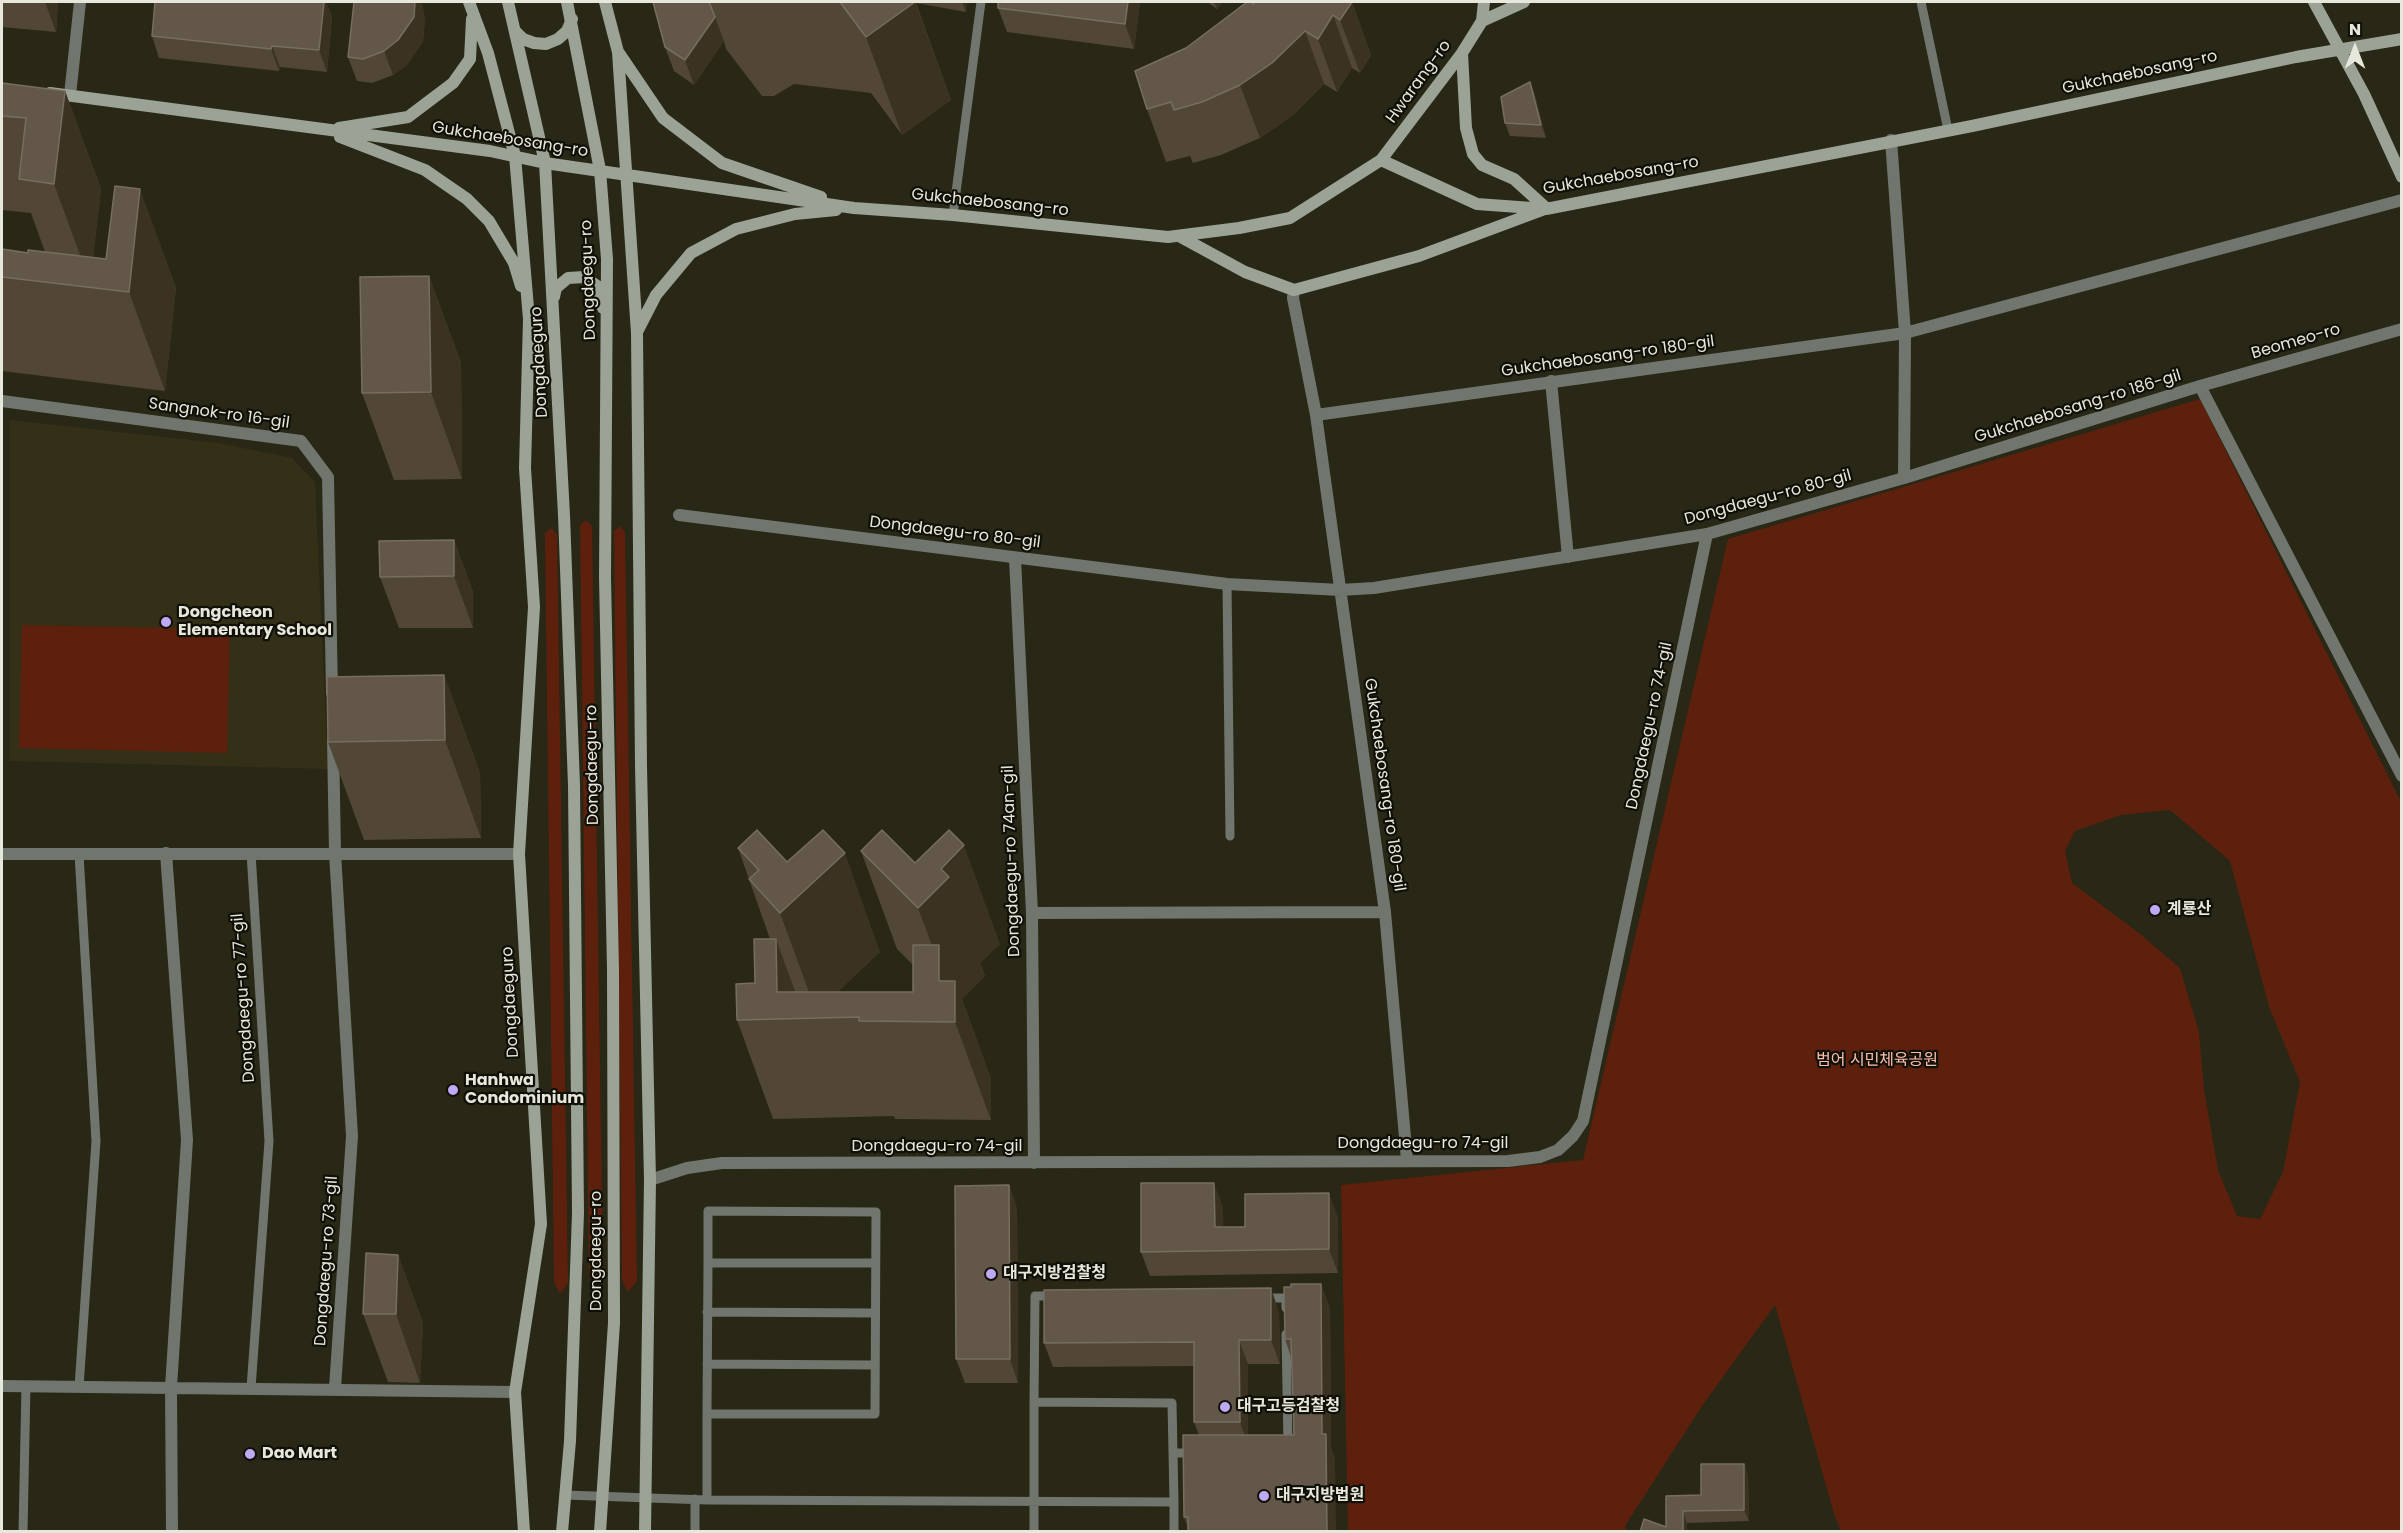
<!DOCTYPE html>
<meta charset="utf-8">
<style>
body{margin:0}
#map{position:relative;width:2403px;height:1533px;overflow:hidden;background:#292715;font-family:Poppins,sans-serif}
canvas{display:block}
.frame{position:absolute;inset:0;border:3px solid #e8e7dc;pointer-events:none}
.north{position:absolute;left:2325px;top:18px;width:60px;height:60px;-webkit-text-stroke:4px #111008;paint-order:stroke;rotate:0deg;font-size:16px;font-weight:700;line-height:24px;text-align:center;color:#e8e7dc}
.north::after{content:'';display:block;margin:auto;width:21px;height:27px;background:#e8e7dc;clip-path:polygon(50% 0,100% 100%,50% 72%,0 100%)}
</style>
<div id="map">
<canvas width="2403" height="1533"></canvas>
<div class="frame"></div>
<div class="north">N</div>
</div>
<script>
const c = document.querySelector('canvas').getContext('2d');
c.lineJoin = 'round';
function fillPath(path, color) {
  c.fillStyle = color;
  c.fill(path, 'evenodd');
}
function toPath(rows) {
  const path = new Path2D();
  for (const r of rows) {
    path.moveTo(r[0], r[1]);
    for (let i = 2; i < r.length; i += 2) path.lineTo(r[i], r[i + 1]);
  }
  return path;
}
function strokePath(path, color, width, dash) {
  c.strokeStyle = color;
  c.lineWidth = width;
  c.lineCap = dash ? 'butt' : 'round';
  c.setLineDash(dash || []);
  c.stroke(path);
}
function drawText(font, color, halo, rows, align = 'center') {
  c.font = font + ' Poppins,"Noto Sans KR",sans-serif';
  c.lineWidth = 4.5;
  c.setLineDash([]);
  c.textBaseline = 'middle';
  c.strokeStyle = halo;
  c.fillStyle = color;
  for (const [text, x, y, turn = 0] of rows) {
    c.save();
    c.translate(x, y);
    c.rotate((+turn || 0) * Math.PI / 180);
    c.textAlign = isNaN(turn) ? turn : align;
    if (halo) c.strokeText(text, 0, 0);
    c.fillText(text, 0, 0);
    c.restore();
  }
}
fillPath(toPath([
 [10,420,219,443,292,458,315,482,328,769,10,761]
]), '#333017');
fillPath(toPath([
 [2200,399,2401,802,2401,1531,1841,1531,1834,1514,1775,1305,1702,1406,1625,1526,1626,1531,1348,1531,1341,1185,1583,1160,1728,539],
 [2170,810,2230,861,2269,1007,2300,1082,2283,1172,2260,1219,2237,1216,2218,1170,2204,1089,2199,1032,2180,968,2139,933,2072,883,2065,851,2075,831,2121,815],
 [586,520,592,526,603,1275,595,1285,589,1274,580,525],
 [620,526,625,532,637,1281,628,1292,622,1280,614,531],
 [551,528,557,534,568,1283,560,1294,554,1282,545,533],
 [22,625,230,629,227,753,19,748]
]), '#5d200d');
strokePath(toPath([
 [1921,2,1948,130],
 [953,215,981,2],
 [1227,584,1230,836],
 [251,853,269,1141,251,1388],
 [79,854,96,1141,79,1387],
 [708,1263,875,1263],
 [1265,1298,1286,1298,1286,1308],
 [707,1312,875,1313],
 [1286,1334,1288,1446],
 [707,1364,875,1365],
 [1034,1402,1035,1296,1056,1296],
 [1173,1453,1194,1453],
 [565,1495,707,1500,1174,1502,1174,1532],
 [695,1499,695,1532],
 [707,1500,707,1414,708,1263,708,1211,876,1212,875,1414,707,1414],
 [23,1532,26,1386],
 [1034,1532,1034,1402,1172,1403,1174,1502]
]), '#70766e', 9);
strokePath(toPath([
 [70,95,80,2],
 [1891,140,1905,333,1904,478],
 [1294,290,1293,298,1316,415,1385,912,1407,1160],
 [1551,381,1568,557],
 [2200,386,2402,776],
 [2,401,301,441,328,477,332,693],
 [1316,415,1905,333,2402,200],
 [679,515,1227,584,1340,590,1374,588,1707,534,1904,478,2200,386,2402,329],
 [1015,558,1032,913,1034,1163],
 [333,740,335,853,352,1136,335,1388],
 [166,853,187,1140,171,1387,172,1532],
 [2,854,519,854],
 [1032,913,1385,912],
 [650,1180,687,1168,722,1163,1508,1161,1540,1157,1558,1150,1573,1136,1583,1121,1707,534],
 [2,1386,515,1392]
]), '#70766e', 12);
strokePath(toPath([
 [469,2,488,53,515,156,529,319,525,468,534,607,519,854,541,1224,515,1392,524,1532],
 [508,2,545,163,564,515,574,785,578,1213,570,1441,562,1532],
 [567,2,600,170,607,259,605,577,613,970,614,1323,600,1532],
 [605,2,618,52,637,333,641,766,650,1180,645,1532],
 [2314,2,2364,94,2402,177],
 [1482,21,1524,2],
 [515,31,523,39,534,43,546,44,558,39,567,31,572,19],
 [619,53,663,118,722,163,821,197],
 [1462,53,1466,128,1473,154,1482,165,1514,179,1546,208],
 [50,93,490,151,545,163,854,208,953,215,1168,237,1239,228,1290,218,1381,160,1462,53,1482,21,1484,2],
 [339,128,408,117,453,83,470,59,472,19],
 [340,137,425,170,467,199,489,221,514,263,521,286],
 [1381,160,1477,204,1546,209,1972,126,2296,57,2402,39],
 [1179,236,1245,272,1294,290,1419,256,1545,209],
 [554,297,556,288,568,278,584,277,597,286,603,308],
 [637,332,656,295,691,253,736,229,795,214,836,210]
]), '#9aa396', 12);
fillPath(toPath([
 [2,2,58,2,56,32,2,27],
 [155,2,326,2,332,17,327,72,280,67,279,71,159,58,152,36],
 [653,2,967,2,966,12,916,3,951,100,902,135,871,93,794,84,774,96,762,96,726,49,724,41,694,85,674,71,665,47],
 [998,2,1140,2,1134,49,1007,32,998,8],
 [1207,2,1222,2,1217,9],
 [1352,2,1371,55,1360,73,1352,68,1337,92,1324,84,1292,116,1260,138,1221,155,1193,163,1190,156,1166,162,1147,109,1186,48,1253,4],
 [425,18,423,41,407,65,393,75,372,83,357,81,348,57],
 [1530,82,1535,95,1546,138,1510,136,1505,123],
 [2,83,65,91,101,189,93,257,176,287,165,391,2,371,2,249,28,253,45,252,31,213,2,210],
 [429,276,461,363,462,479,394,480,362,393],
 [454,540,473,592,473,628,399,628,380,577],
 [444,675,480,773,481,838,364,840,328,742],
 [738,848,787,862,880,952,837,992,913,992,913,965,897,949,861,851,915,863,1000,944,980,963,985,976,962,999,991,1079,991,1120,895,1119,894,1116,773,1119,737,1020,755,983,770,939],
 [1009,1185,1017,1209,1018,1383,965,1383,956,1359],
 [1223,1207,1223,1227,1245,1227,1338,1217,1338,1273,1150,1276,1141,1252],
 [398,1255,423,1323,420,1383,388,1382,363,1314],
 [1321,1284,1330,1309,1331,1448,1335,1459,1188,1528,1184,1517,1199,1435,1194,1422,1194,1366,1053,1367,1044,1343,1279,1312,1280,1364,1248,1364,1248,1435,1294,1435,1292,1360,1285,1339,1291,1287],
 [1701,1464,1744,1464,1748,1476,1749,1521,1687,1523,1687,1532,1640,1532,1644,1519,1666,1527,1666,1496,1701,1495]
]), '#524637');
fillPath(toPath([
 [45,2,58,2,56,32],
 [324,2,326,2,332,17,327,72,319,50],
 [415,2,422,2,425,18,423,41,407,65,393,75,384,51],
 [915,2,951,100,902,135,866,37],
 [962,2,967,2,966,12],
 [1128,2,1140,2,1134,49,1125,24],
 [1214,2,1222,2,1217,9],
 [1352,2,1371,55,1360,73,1340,20],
 [1333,15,1352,68,1337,92,1318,39],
 [715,17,724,41,694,85,685,60],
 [1305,31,1324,84,1292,116,1260,138,1240,85],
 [272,46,280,67,279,71,271,49],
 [1530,82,1535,95,1546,138,1541,125],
 [65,91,101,189,90,282,54,184],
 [140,189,176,287,165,391,129,292],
 [429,276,461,363,462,479,431,392],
 [454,540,473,592,473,628,454,576],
 [444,675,480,773,481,838,445,740],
 [964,845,1000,944,980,963,985,976,962,999,991,1079,991,1120,955,1022,939,981,939,964,918,908,941,869],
 [845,853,880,952,816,1011,780,913],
 [776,939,805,1019,777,992],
 [1214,1183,1223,1207,1224,1251,1215,1227],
 [1009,1185,1017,1209,1018,1383,1010,1359],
 [1329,1193,1338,1217,1338,1273,1329,1249],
 [398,1255,423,1323,420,1383,396,1314],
 [1321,1284,1330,1309,1331,1448,1335,1459,1336,1532,1327,1532,1322,1434],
 [1271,1288,1279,1312,1280,1364,1271,1340],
 [1239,1340,1248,1364,1248,1446,1240,1422],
 [1744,1464,1748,1476,1749,1521,1744,1510],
 [1683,1511,1687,1523,1687,1532,1683,1532]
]), '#3b3222');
const building = toPath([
 [155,2,324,2,319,50,272,46,271,49,152,36,155,2],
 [354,2,415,2,414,17,398,40,384,51,363,59,348,57,354,2],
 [653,2,709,2,715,17,685,60,665,47,653,2],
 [840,2,915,2,866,37,840,2],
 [998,2,1128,2,1125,24,998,8,998,2],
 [1247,2,1251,2,1253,4,1255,2,1352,2,1340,20,1333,15,1318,39,1305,31,1272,63,1240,85,1202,102,1174,110,1171,102,1147,109,1135,71,1186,48,1247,2],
 [1530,82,1541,125,1505,123,1501,97,1530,82],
 [2,83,65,91,54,184,19,179,26,118,2,116,2,83],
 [115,186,140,189,129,292,2,277,2,249,28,253,28,250,106,259,115,186],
 [429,276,431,392,362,393,360,277,429,276],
 [454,540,454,576,380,577,379,541,454,540],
 [444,675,445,740,328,742,327,677,444,675],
 [757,830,787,862,823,830,845,853,780,913,749,879,759,870,738,848,757,830],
 [882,830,915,863,949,830,964,845,941,869,949,877,918,908,861,851,882,830],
 [754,939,776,939,777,992,913,992,913,945,939,945,939,981,955,981,955,1022,859,1021,859,1017,737,1020,736,984,755,983,754,939],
 [1141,1183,1214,1183,1215,1227,1245,1227,1245,1194,1329,1193,1329,1249,1141,1252,1141,1183],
 [1009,1185,1010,1359,956,1359,955,1186,1009,1185],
 [366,1253,398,1255,396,1314,363,1314,366,1253],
 [1291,1284,1321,1284,1322,1434,1326,1434,1327,1532,1188,1532,1188,1517,1184,1517,1183,1435,1294,1435,1291,1339,1285,1339,1284,1287,1291,1287,1291,1284],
 [1271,1288,1271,1340,1239,1340,1240,1422,1194,1422,1194,1342,1044,1343,1044,1290,1271,1288],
 [1701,1464,1744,1464,1744,1510,1683,1511,1683,1532,1640,1532,1644,1519,1666,1527,1666,1496,1701,1495,1701,1464]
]);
fillPath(building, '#625749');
strokePath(building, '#776e60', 1.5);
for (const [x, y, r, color] of [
 [166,622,6,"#bea9f5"],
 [2155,910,6,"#bea9f5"],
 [453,1090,6,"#bea9f5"],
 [991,1274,6,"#bea9f5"],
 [1225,1407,6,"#bea9f5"],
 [250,1454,6,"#bea9f5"],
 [1264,1496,6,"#bea9f5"]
]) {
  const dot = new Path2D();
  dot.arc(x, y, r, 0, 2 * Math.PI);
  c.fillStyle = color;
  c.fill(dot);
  strokePath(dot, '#111008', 2);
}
drawText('16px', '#e8e7dc', '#111008', [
 ["Gukchaebosang-ro",2140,73,-12],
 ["Hwarang-ro",1419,82,-54],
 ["Gukchaebosang-ro",510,140,9],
 ["Gukchaebosang-ro",1621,176,-10],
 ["Gukchaebosang-ro",990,203,6],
 ["Dongdaegu-ro",589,280,-92],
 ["Beomeo-ro",2296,342,-16],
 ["Gukchaebosang-ro 180-gil",1608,357,-8],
 ["Dongdaeguro",540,362,-93],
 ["Gukchaebosang-ro 186-gil",2078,407,-17],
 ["Sangnok-ro 16-gil",219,414,8],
 ["Dongdaegu-ro 80-gil",1768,498,-15],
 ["Dongdaegu-ro 80-gil",955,533,7],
 ["Dongdaegu-ro 74-gil",1650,726,-78],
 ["Dongdaegu-ro",593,765,-91],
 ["Gukchaebosang-ro 180-gil",1384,785,82],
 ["Dongdaegu-ro 74an-gil",1012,861,-92],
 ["Dongdaegu-ro 77-gil",244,998,-94],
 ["Dongdaeguro",511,1002,-93],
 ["Dongdaegu-ro 74-gil",1423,1144],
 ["Dongdaegu-ro 74-gil",937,1147],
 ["Dongdaegu-ro",597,1251,-90],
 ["Dongdaegu-ro 73-gil",327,1261,-86]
]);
drawText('bold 16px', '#e8e7dc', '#111008', [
 ["Dongcheon",178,613],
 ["Elementary School",178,631],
 ["계룡산",2167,910],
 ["Hanhwa",465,1081],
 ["Condominium",465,1099],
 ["대구지방검찰청",1003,1274],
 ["대구고등검찰청",1237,1407],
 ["Dao Mart",262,1454],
 ["대구지방법원",1276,1496]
], 'left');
drawText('16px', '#fbbdab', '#111008', [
 ["범어 시민체육공원",1877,1061]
]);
</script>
